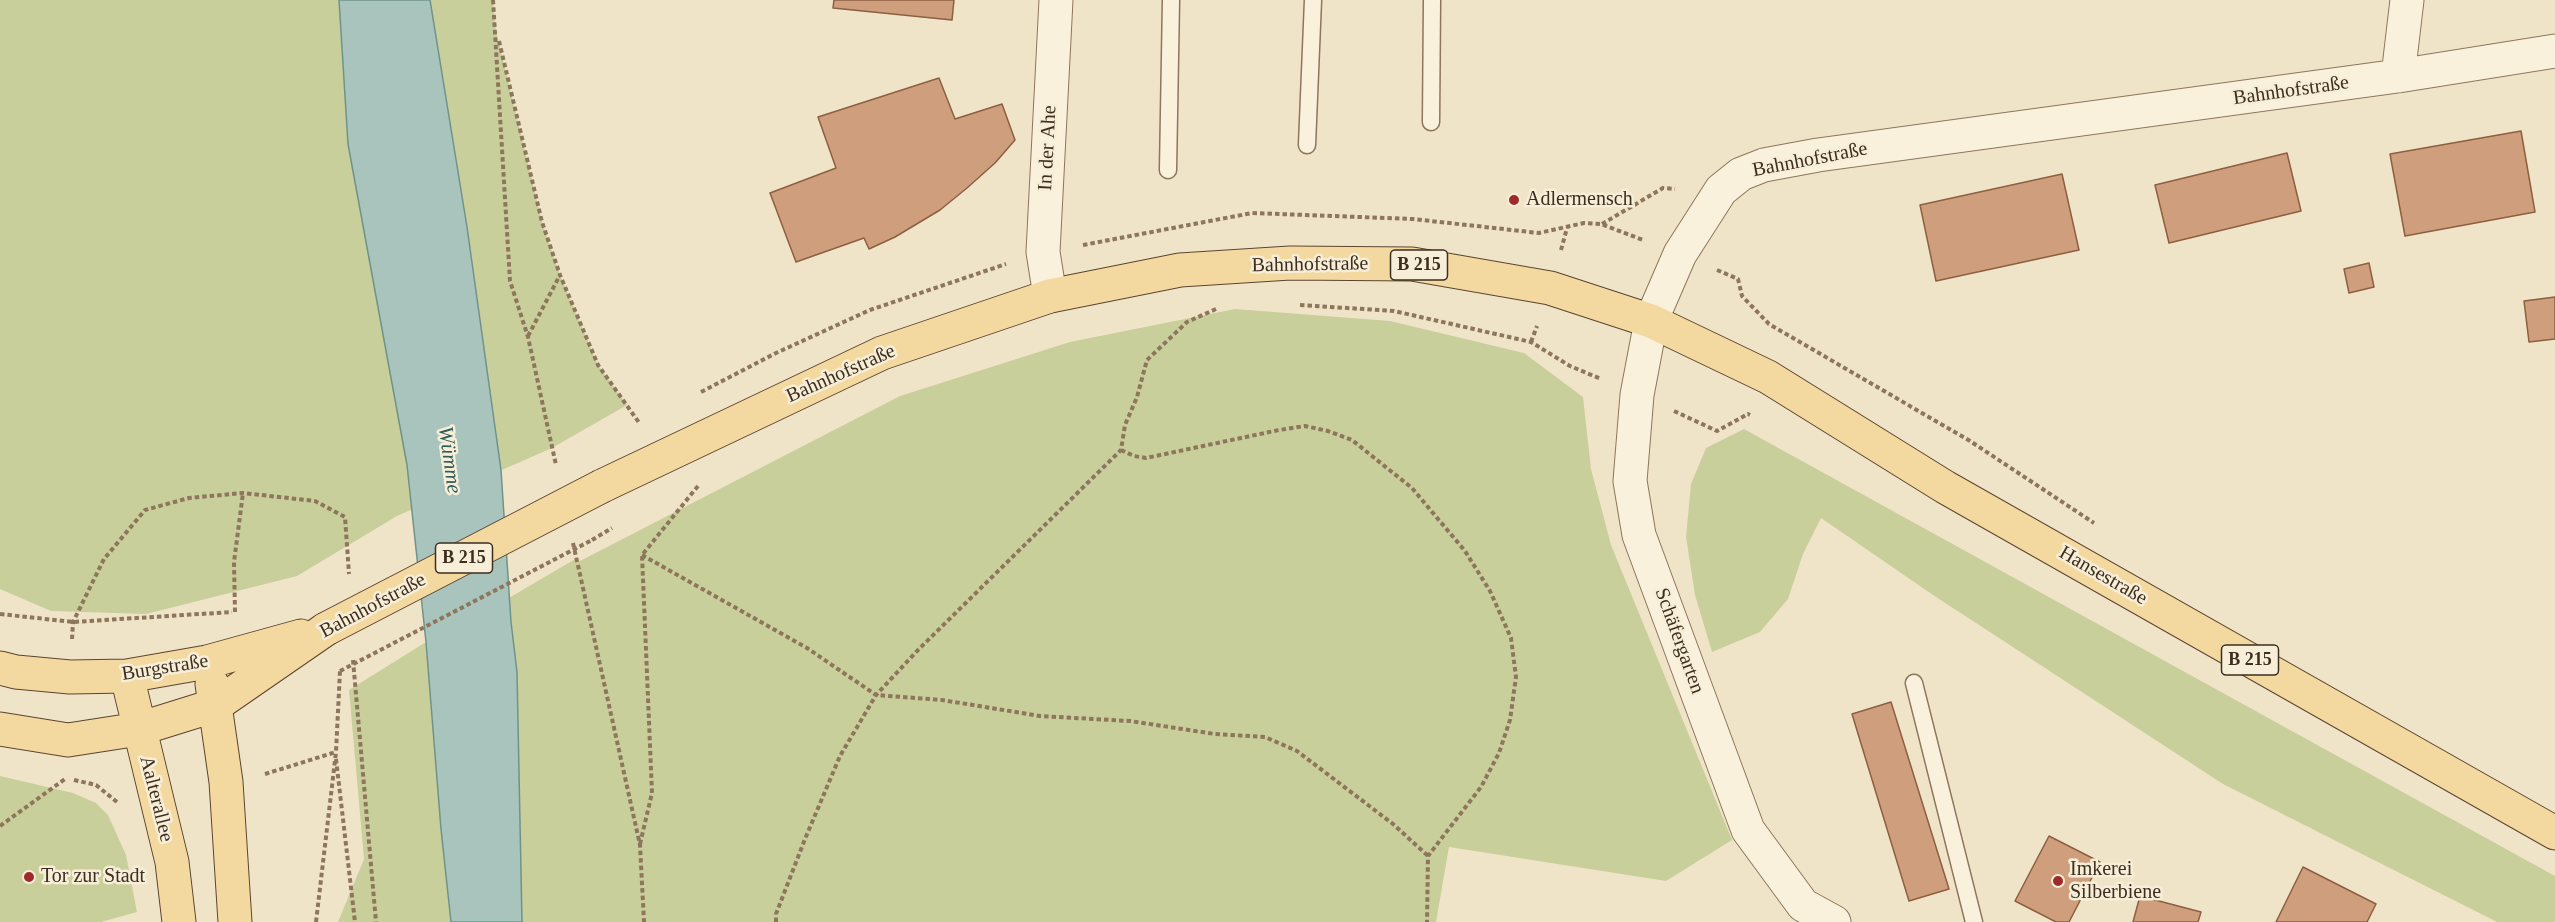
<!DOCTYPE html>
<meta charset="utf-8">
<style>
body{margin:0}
canvas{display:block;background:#f0e4c8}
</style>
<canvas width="2555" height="922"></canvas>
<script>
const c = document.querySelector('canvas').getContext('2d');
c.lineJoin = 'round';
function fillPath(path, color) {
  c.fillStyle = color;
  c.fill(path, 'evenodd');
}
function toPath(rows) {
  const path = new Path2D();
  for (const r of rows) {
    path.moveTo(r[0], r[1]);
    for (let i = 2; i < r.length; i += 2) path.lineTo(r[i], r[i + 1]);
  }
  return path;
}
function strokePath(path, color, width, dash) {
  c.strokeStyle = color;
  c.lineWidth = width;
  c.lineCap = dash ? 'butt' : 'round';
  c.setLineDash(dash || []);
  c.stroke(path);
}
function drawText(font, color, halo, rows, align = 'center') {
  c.font = font + ' "Times New Roman",serif';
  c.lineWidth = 5;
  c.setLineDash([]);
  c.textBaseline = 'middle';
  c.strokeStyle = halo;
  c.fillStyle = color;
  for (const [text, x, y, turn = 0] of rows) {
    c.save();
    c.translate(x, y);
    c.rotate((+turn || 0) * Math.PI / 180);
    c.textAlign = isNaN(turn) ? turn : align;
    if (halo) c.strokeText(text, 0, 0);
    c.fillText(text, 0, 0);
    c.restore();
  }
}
fillPath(toPath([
 [0,0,493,0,496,31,542,222,560,275,598,365,627,405,552,448,397,516,297,576,146,614,51,611,0,589],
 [1235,309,1390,321,1524,353,1583,397,1591,469,1611,545,1732,840,1666,881,1449,847,1436,922,338,922,364,859,349,690,426,642,427,646,577,558,578,562,900,396,1070,342],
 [1744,429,2555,876,2555,922,2497,922,2223,784,1933,595,1821,518,1803,554,1788,599,1760,632,1712,652,1695,595,1686,537,1691,484,1706,448],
 [0,776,73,793,96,803,108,815,126,855,137,912,101,922,0,922]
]), '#c9cf9b');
const water = toPath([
 [339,0,430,0,467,227,501,470,511,622,517,672,522,922,451,922,441,829,426,642,407,465,348,144,339,0]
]);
fillPath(water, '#a9c4bc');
strokePath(water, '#6f938a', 1.5);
const building = toPath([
 [834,0,954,0,952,20,833,8,834,0],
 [939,78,955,119,1002,104,1015,140,995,163,967,188,940,210,895,237,869,249,864,238,796,262,770,193,836,168,818,117,939,78],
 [2521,131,2535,212,2405,236,2390,154,2521,131],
 [2287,153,2301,211,2169,243,2155,185,2287,153],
 [2062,174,2079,250,1936,281,1920,205,2062,174],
 [2369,263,2374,287,2349,293,2344,269,2369,263],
 [2555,297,2555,339,2529,342,2524,301,2555,297],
 [1891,702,1949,889,1909,901,1852,714,1891,702],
 [2049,836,2100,862,2069,922,2056,922,2015,901,2049,836],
 [2303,867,2376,904,2367,922,2276,922,2303,867],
 [2140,896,2201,912,2198,922,2133,922,2140,896]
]);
fillPath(building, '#cf9f7d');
strokePath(building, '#8d5f41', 1.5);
const service = toPath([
 [1431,122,1432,0],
 [1307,145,1313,0],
 [1168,170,1171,0],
 [1914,683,1974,922]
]);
const minor = toPath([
 [2398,76,2407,0],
 [1050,296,1043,252,1056,0],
 [1834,922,1803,905,1748,830,1639,535,1630,481,1637,395,1651,321,1680,254,1721,190,1741,174,1764,165,1818,155,2398,76,2555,51]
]);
const primary = toPath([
 [602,486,882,353,1050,296,1180,270,1290,263,1412,264,1550,288,1651,321,1768,377,1945,487,2555,833],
 [0,668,16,672,70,677,127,676,207,662,301,636],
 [127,676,172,862,179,922],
 [212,684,226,782,235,922],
 [0,729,68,740,139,729,216,705,326,629]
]);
strokePath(service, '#8d765c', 19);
strokePath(minor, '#8d765c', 35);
strokePath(primary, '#5b4430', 35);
strokePath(toPath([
 [493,0,510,281,528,337,556,465],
 [499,41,542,222,560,275,598,365,640,424],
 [1602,224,1663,188,1675,189],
 [1083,245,1252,213,1413,219,1539,233,1584,223,1601,224,1643,240],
 [1561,250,1567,228],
 [1717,270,1738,279,1742,296,1769,324,1970,441,2094,523],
 [1300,305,1394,311,1531,342,1570,366,1601,379],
 [528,336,560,275],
 [1531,342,1537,326],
 [701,392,776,353,870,310,1006,264],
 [1674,411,1717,431,1748,414,1750,415],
 [1121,450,1134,456,1146,458,1279,430,1305,426,1328,431,1352,440,1412,488,1465,551,1490,591,1511,638,1516,677,1510,720,1499,753,1481,787,1428,856,1427,922],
 [592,540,612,528],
 [573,543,640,845,644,922],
 [642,555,807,648,876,695,942,700,1040,716,1130,721,1215,734,1265,737,1297,751,1393,824,1428,856],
 [235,612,234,562,243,493],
 [0,614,73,622,232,612],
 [72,639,73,622,104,559,145,510,189,498,243,493,315,501,345,517,349,574],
 [353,660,376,922],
 [336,759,355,922],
 [265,774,336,752],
 [74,780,96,785,117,802],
 [0,826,65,779],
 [640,844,652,793,642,555,698,486],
 [316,922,336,752,340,671],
 [776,922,776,914,805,839,840,756,876,695,919,649,1121,450,1125,425,1137,397,1147,360,1187,322,1216,309]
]), '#8d765c', 4, [4.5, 3]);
strokePath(service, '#faf1dc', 16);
strokePath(minor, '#faf1dc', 33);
strokePath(primary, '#f3d9a0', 33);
const primaryBridge = toPath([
 [326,629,602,486]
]);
strokePath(primaryBridge, '#5b4430', 35, []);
strokePath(toPath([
 [340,671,592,540]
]), '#8d765c', 4, [4.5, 3]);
strokePath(primaryBridge, '#f3d9a0', 33);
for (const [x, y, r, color] of [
 [1514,200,6,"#9e2a2b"],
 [29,877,6,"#9e2a2b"],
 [2058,881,6,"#9e2a2b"]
]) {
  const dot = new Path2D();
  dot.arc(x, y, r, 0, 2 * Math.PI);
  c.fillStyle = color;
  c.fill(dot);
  strokePath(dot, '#f7eed8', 2);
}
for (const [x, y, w] of [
 [1419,265,57],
 [464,558,57],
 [2250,660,57]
]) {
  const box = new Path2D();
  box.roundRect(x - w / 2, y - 15, w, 30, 4.5);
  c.fillStyle = '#f7eed8';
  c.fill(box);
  strokePath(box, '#3d2e20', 1.5);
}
drawText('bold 18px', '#3d2e20', null, [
 ["B 215",1419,265],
 ["B 215",464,558],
 ["B 215",2250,660]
]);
drawText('20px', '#3d2e20', '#f7eed8', [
 ["Bahnhofstraße",2291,91,-8],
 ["In der Ahe",1048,148,-87],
 ["Bahnhofstraße",1810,160,-11],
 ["Bahnhofstraße",1310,265,-1],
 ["Bahnhofstraße",841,374,-24],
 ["Hansestraße",2103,576,30],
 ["Bahnhofstraße",373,606,-28],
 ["Schäfergarten",1679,641,70],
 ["Burgstraße",165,668,-9],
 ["Aalterallee",156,799,76]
]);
drawText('20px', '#3d2e20', '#f7eed8', [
 ["Adlermensch",1526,200],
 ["Imkerei",2070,870],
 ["Silberbiene",2070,893],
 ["Tor zur Stadt",41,877]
], 'left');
drawText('italic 21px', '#2f5d5a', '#f7eed8', [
 ["Wümme",449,460,82]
]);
</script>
